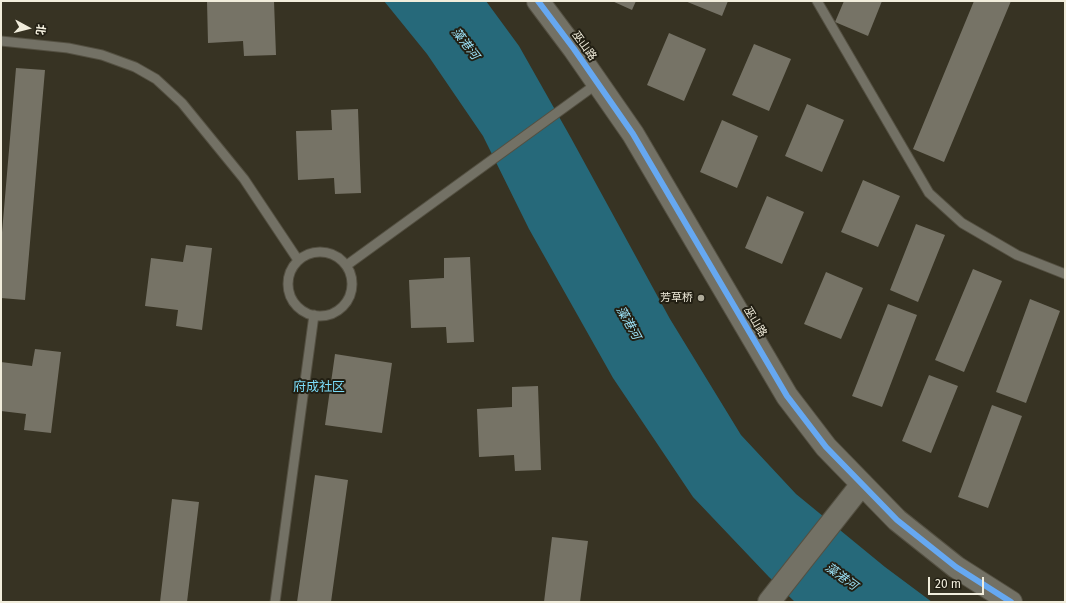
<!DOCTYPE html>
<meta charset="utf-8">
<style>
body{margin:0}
#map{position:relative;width:1066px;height:603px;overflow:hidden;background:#373323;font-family:"Fira Sans","Noto Sans SC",sans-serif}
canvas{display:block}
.frame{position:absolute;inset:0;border:2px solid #f1eddc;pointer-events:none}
.north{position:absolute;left:8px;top:8px;width:40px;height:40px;-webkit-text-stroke:3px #221f13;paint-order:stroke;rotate:97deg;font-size:11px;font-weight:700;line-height:16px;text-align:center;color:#f1eddc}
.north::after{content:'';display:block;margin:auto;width:14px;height:18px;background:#f1eddc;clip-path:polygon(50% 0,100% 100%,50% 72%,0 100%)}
.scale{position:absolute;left:928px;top:577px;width:56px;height:18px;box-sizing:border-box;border:2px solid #f1eddc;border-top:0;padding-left:5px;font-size:12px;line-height:14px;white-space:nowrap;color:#f1eddc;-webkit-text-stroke:3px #221f13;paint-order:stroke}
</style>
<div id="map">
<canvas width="1066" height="603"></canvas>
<div class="frame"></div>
<div class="north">北</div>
<div class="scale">20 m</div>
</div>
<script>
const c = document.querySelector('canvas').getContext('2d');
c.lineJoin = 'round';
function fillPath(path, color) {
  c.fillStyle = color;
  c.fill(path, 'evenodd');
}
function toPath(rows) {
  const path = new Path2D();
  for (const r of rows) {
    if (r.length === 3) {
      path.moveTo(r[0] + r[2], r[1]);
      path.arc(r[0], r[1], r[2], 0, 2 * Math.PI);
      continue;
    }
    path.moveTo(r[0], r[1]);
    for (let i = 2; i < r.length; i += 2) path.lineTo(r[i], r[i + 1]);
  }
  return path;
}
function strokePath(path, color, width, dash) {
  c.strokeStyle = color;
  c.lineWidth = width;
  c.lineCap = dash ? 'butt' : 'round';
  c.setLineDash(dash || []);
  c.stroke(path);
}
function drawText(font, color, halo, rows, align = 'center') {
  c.font = font + ' "Fira Sans","Noto Sans SC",sans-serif';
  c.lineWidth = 4;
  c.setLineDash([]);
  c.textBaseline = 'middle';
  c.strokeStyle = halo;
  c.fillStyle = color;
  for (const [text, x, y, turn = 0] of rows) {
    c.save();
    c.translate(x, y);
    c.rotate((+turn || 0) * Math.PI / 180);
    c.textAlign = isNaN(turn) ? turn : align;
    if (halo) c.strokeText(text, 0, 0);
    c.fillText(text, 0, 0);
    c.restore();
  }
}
fillPath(toPath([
 [384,1,486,1,519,46,571,138,670,319,741,435,796,494,885,567,932,602,795,602,769,577,693,497,613,378,529,229,483,136,427,54]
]), '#26697a');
fillPath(toPath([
 [207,1,274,1,276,55,244,56,243,41,208,43],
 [612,1,636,1,632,10],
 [685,1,728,1,722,16],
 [844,1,882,1,868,36,835,22],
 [974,1,1011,1,944,162,913,149],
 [669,33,706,49,684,101,647,85],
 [754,44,791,59,769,111,732,95],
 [16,68,45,70,25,300,1,298,1,244],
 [807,104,844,120,822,172,785,156],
 [358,109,361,193,335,194,334,178,298,180,296,131,332,130,331,110],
 [722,120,758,136,737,188,700,172],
 [863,180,900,196,878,247,841,232],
 [767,196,804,212,782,264,745,248],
 [916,224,945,235,918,302,890,290],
 [186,245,212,248,202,330,176,326,178,310,145,306,151,258,183,262],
 [470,257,474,342,447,343,446,327,411,328,409,280,444,278,444,258],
 [973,269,1002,281,964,372,935,360],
 [826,272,863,288,841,339,804,324],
 [1030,299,1060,311,1026,403,996,392],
 [888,304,917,315,882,407,852,396],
 [35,349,61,352,51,433,24,430,26,414,1,411,1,362,32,366],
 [335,354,392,363,382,433,325,425],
 [929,375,958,386,931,453,902,441],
 [538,386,541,470,515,471,514,455,479,457,477,409,512,407,512,387],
 [992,405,1022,416,988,508,958,497],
 [315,475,348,480,331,602,297,602],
 [172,499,199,502,187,602,160,602],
 [552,537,588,541,580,602,544,602]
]), '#767366');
const service = toPath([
 [817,1,929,193,962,223,1017,255,1065,274],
 [1,41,68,48,102,55,135,67,156,79,182,103,244,179,298,260],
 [320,284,32],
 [347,265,598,83],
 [275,602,314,315]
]);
const tertiary = toPath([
 [538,1,574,49,633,134,787,396,826,447,897,520,956,567,1011,602],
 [769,602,862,484]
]);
strokePath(service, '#545042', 11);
strokePath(tertiary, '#545042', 24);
strokePath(service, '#737165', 9);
strokePath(tertiary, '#737165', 22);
strokePath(toPath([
 [538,1,574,49,633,134,787,396,826,447,897,520,956,567,1011,602]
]), '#66a8f1', 6);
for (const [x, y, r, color] of [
 [701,298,4,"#b0ac9b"]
]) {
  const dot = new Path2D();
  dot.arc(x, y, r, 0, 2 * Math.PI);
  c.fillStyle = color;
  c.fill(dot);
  strokePath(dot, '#221f13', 1.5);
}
drawText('11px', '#f1eddc', '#221f13', [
 ["巫山路",584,46,54],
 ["巫山路",755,322,59]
]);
drawText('11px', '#f1eddc', '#221f13', [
 ["芳草桥",693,298]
], 'right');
drawText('italic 12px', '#9ce2f8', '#221f13', [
 ["藻港河",465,44,52],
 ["藻港河",628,323,61],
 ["藻港河",841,577,36]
]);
drawText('13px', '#7bdcf9', '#221f13', [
 ["府成社区",319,387]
]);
</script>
